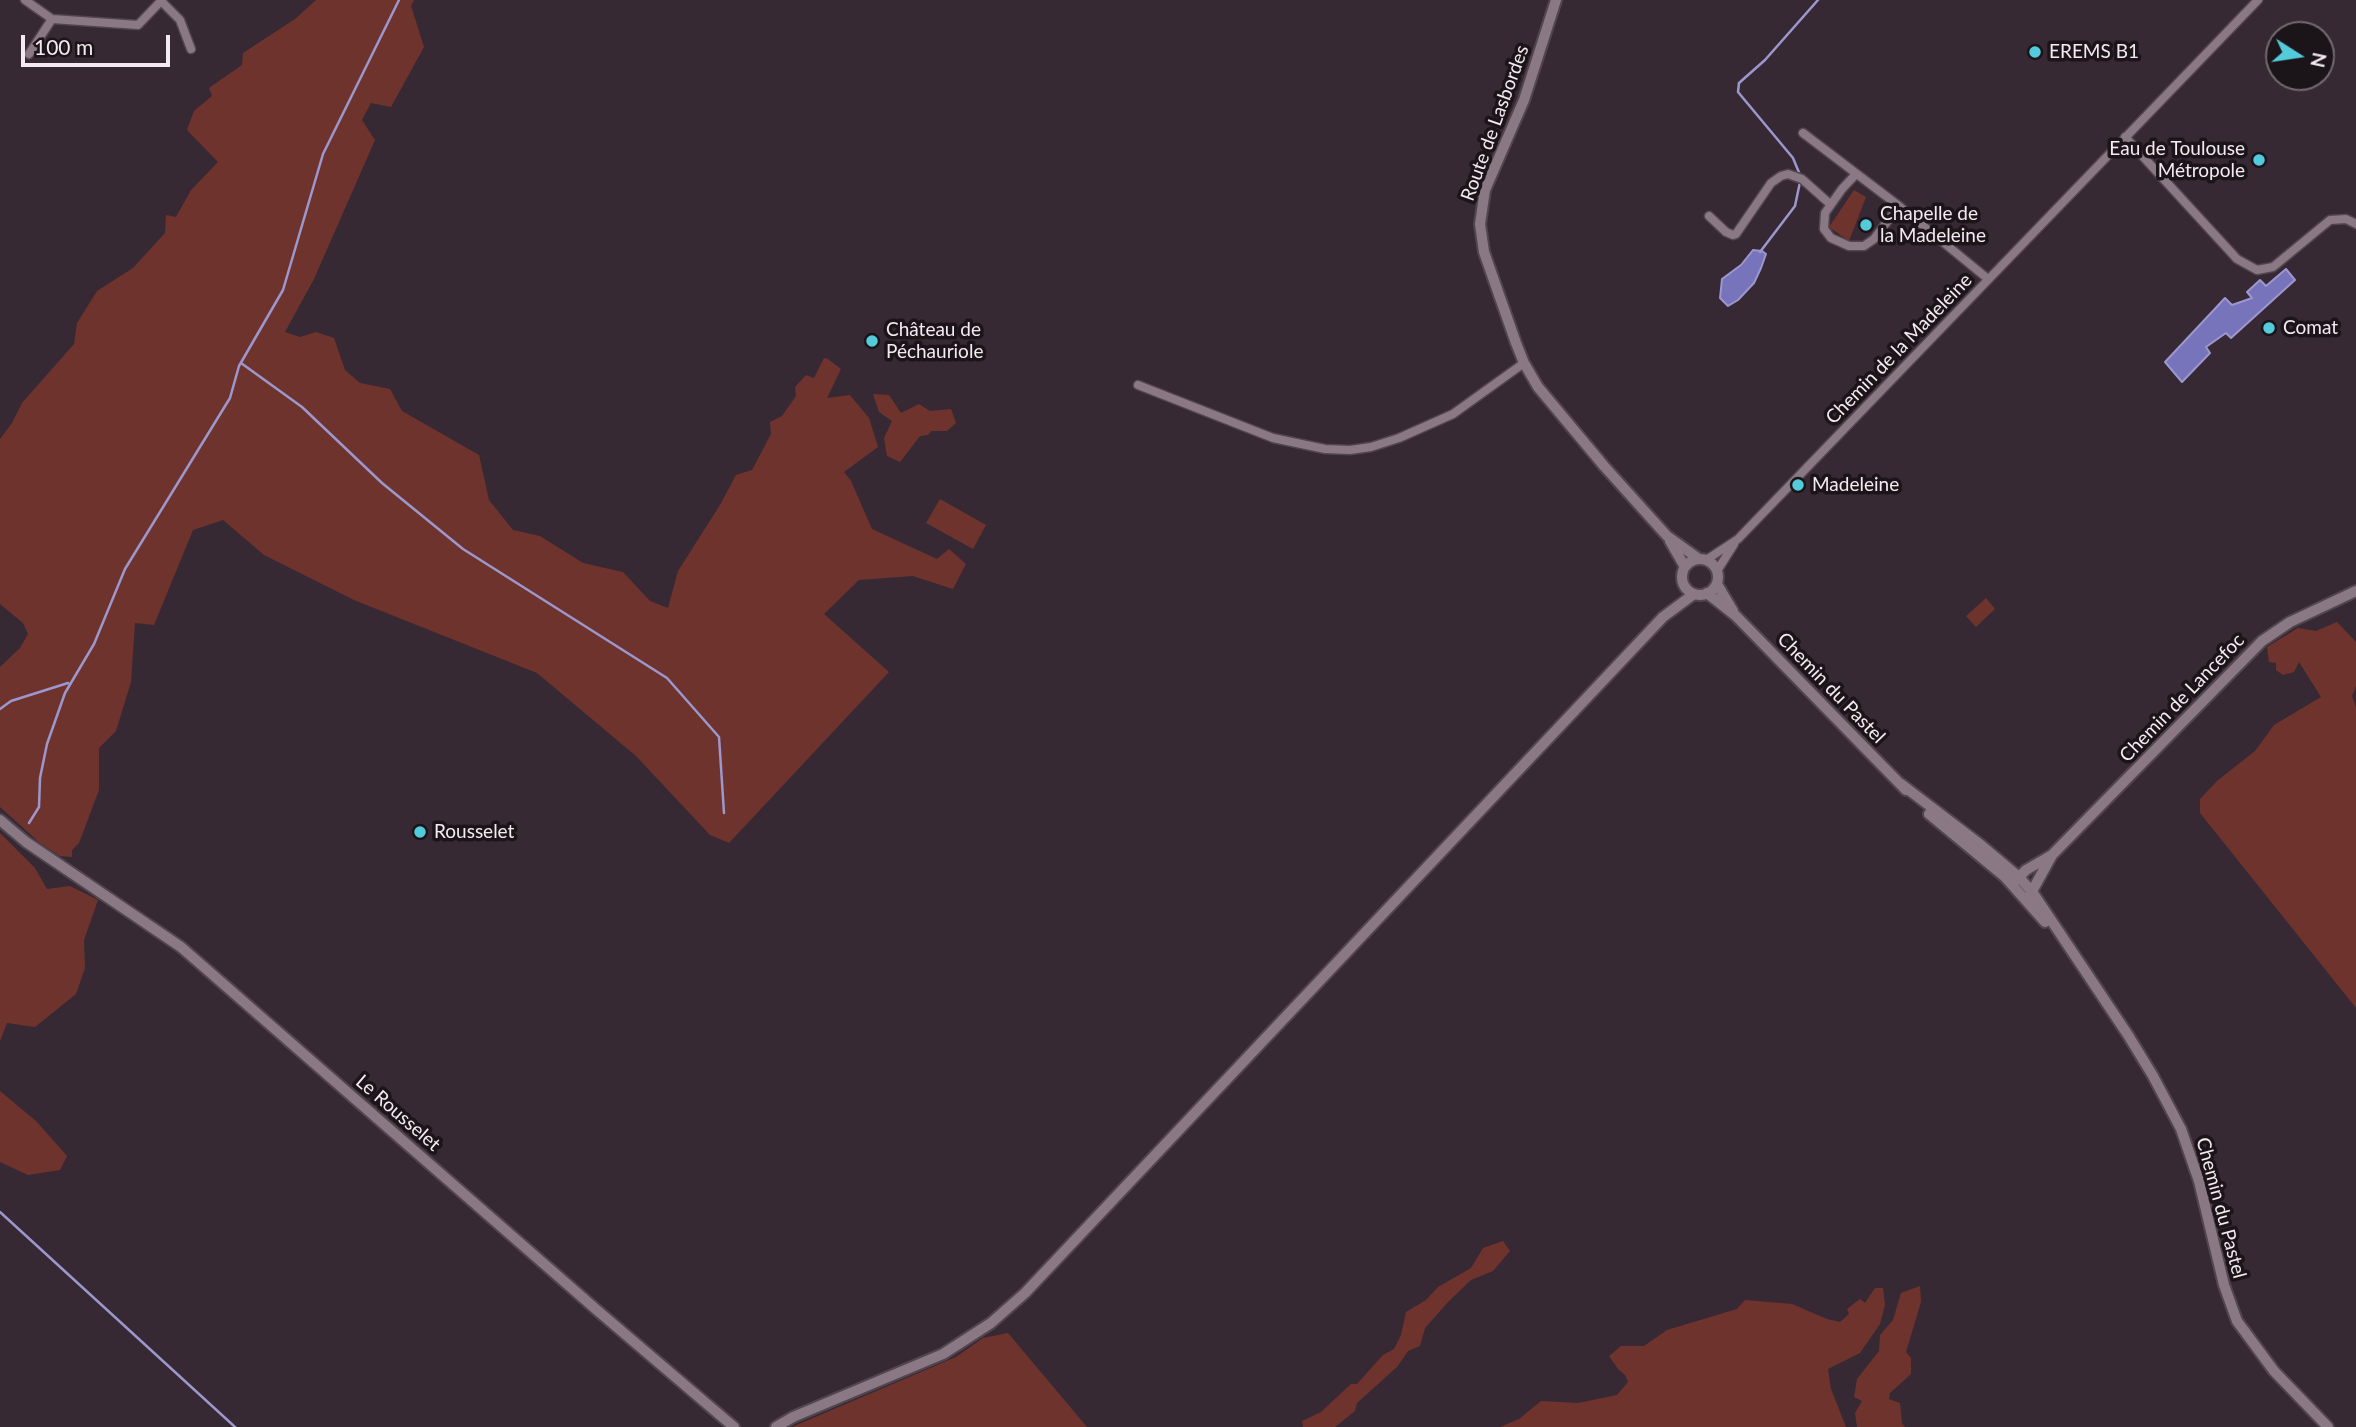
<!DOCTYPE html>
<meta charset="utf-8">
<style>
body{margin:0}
#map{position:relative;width:2356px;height:1427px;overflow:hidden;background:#372934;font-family:Lato,sans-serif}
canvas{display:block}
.north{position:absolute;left:2265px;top:21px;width:70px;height:70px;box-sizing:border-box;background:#1b1419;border:2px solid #726a6f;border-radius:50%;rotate:102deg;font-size:19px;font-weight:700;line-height:28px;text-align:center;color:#f4eaf1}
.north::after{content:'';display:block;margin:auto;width:24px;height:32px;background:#53cbdb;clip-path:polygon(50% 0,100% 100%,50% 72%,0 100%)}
.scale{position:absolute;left:21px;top:35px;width:149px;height:32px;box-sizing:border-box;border:4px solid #f4eaf1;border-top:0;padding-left:9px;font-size:21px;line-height:24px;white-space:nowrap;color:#f4eaf1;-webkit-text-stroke:5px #1b1419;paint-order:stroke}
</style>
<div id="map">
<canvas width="2356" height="1427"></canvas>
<div class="north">N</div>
<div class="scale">100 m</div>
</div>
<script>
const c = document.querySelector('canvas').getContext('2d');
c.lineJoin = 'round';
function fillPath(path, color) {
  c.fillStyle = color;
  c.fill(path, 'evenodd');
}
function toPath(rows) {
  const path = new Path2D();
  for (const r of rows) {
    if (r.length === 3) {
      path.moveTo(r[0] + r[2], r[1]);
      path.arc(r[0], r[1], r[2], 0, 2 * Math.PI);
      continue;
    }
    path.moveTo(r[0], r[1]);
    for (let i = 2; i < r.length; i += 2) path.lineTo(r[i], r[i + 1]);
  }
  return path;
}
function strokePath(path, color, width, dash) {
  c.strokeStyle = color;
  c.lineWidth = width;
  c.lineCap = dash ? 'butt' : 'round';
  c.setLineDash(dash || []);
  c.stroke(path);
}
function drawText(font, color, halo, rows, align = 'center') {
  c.font = font + ' Lato,sans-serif';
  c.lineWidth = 7;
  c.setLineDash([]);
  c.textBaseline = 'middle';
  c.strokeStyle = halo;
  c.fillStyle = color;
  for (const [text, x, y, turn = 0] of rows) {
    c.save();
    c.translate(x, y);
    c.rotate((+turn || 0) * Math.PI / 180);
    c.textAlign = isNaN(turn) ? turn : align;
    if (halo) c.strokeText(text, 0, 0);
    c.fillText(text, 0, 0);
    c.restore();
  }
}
fillPath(toPath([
 [316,0,414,0,411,6,424,47,391,107,371,103,362,120,375,140,314,279,285,332,300,337,316,332,334,338,345,370,360,383,390,389,402,411,479,455,489,500,513,530,540,536,583,563,623,572,650,601,668,608,678,571,720,505,736,475,752,470,771,434,770,422,782,416,796,396,795,387,806,375,814,378,824,358,828,359,841,369,827,398,850,395,869,418,878,447,844,472,851,481,872,529,937,559,949,549,966,564,953,589,913,576,859,580,824,614,889,672,729,843,710,835,636,756,537,673,354,600,264,555,223,520,193,530,154,625,135,623,131,682,116,731,99,748,99,790,79,843,72,850,72,857,60,856,40,843,0,807,0,667,20,648,28,634,23,623,0,604,0,439,12,423,22,403,74,344,77,323,97,291,133,268,165,233,166,215,176,217,191,190,218,162,187,130,194,111,212,96,209,88,242,65,243,53,295,19],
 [1854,190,1866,197,1849,241,1829,227],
 [873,394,889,395,901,413,919,404,930,411,951,409,956,423,947,431,931,431,928,435,920,436,900,462,887,456,884,438,892,421,879,412],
 [940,499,986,525,973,549,926,523],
 [1986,598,1995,609,1976,627,1966,616],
 [2337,622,2356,642,2356,686,2352,696,2356,707,2356,1008,2200,813,2200,799,2217,781,2255,751,2274,725,2321,697,2299,662,2294,672,2283,675,2276,670,2276,663,2269,662,2267,647,2298,628,2316,631],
 [0,833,35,868,47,889,70,886,98,900,84,940,85,968,76,994,35,1027,7,1023,0,1041],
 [0,1091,36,1121,67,1156,60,1170,28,1175,0,1162],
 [1503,1241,1510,1251,1493,1271,1471,1280,1449,1301,1425,1328,1420,1346,1408,1351,1397,1367,1357,1403,1355,1411,1335,1427,1303,1427,1302,1421,1321,1412,1351,1384,1357,1384,1383,1355,1394,1349,1401,1335,1406,1312,1426,1300,1438,1287,1471,1268,1483,1248],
 [1920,1286,1921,1302,1906,1352,1911,1358,1911,1374,1890,1393,1889,1399,1900,1403,1902,1423,1905,1427,1857,1427,1855,1413,1862,1401,1854,1397,1857,1379,1879,1351,1880,1335,1893,1320,1901,1293],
 [1875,1288,1883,1288,1885,1305,1880,1324,1860,1353,1828,1369,1831,1389,1846,1427,1500,1427,1519,1419,1541,1401,1578,1403,1617,1395,1628,1382,1625,1375,1618,1369,1609,1356,1621,1346,1644,1346,1667,1330,1737,1309,1745,1300,1792,1304,1827,1319,1840,1322,1849,1314,1847,1309,1860,1299,1865,1303],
 [1008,1333,1087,1427,792,1427,956,1357,983,1338]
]), '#6f332e');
const water = toPath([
 [1753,250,1762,251,1766,254,1761,268,1754,283,1738,300,1728,306,1720,298,1722,279,1741,265,1753,250],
 [2286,269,2295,280,2231,338,2226,333,2206,347,2210,353,2182,382,2165,362,2225,298,2232,305,2252,298,2247,292,2260,280,2266,286,2286,269]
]);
fillPath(water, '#7774bc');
strokePath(water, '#9c97cc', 2);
strokePath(toPath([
 [1800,175,1793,158,1738,92,1739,83,1765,60,1818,0],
 [1760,252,1795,206,1800,182],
 [241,363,302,407,382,483,463,549,667,678,719,737,724,813],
 [0,709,11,701,68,683],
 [29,823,39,807,40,778,47,744,65,693,94,644,125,569,230,398,239,366,283,290,323,154,399,0],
 [0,1212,235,1427]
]), '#9c97cc', 2.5);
const street = toPath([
 [25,0,52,19,138,25,162,0],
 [161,1,180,20,191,49],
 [29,54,52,19],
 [1803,133,1899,206,1988,279],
 [2125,137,2237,259,2257,270,2273,267,2330,220,2346,219,2356,224],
 [1856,174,1842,189,1825,213,1824,229,1831,238,1849,246,1864,246,1874,239,1899,206],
 [1709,216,1726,232,1733,235,1736,234,1771,183,1781,176,1788,174,1802,179,1830,204],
 [1138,385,1273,438,1325,449,1350,450,1371,447,1399,438,1453,414,1524,363],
 [1706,560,1738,539,1765,511,2258,0],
 [1717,571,1734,544]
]);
const secondary = toPath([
 [1556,0,1524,100,1485,190,1480,224,1484,252,1516,343,1524,363,1538,387,1604,466,1667,536,1699,559],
 [1670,541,1685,567],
 [1700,577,18],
 [1717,584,1733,611],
 [1707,593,1736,616,1906,790],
 [1901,784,1981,845,2019,877,2033,893,2128,1035,2153,1076,2181,1129,2199,1181,2224,1285,2237,1321,2274,1371,2328,1427],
 [1929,814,2005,877,2045,922],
 [0,820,26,842,181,947,598,1311,734,1427],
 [2015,881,2026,870,2052,855,2262,641,2290,622,2356,591],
 [2030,895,2052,855],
 [776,1427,793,1417,943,1354,991,1323,1025,1293,1663,617,1694,594]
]);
strokePath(street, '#51464e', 11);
strokePath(secondary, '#51464e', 14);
strokePath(street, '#8a7985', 8);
strokePath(secondary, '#8a7985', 10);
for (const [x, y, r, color] of [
 [2035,52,7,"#53cbdb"],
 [2259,160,7,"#53cbdb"],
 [1866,225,7,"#53cbdb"],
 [2269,328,7,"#53cbdb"],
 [872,341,7,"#53cbdb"],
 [1798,485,7,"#53cbdb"],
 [420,832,7,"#53cbdb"]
]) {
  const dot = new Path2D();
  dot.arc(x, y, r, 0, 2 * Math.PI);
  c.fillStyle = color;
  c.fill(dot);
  strokePath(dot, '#1b1419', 2.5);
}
drawText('19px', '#f4eaf1', '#1b1419', [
 ["EREMS B1",2049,52],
 ["Eau de Toulouse",2245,149,"right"],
 ["Métropole",2245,171,"right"],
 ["Chapelle de",1880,214],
 ["la Madeleine",1880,236],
 ["Comat",2283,328],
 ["Château de",886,330],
 ["Péchauriole",886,352],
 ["Madeleine",1812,485],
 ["Rousselet",434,832]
], 'left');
drawText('19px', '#f4eaf1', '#1b1419', [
 ["Route de Lasbordes",1495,123,-70],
 ["Chemin de la Madeleine",1899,349,-46],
 ["Chemin du Pastel",1831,688,46],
 ["Chemin de Lancefoc",2182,698,-46],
 ["Le Rousselet",398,1113,41],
 ["Chemin du Pastel",2221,1208,75]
]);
</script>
